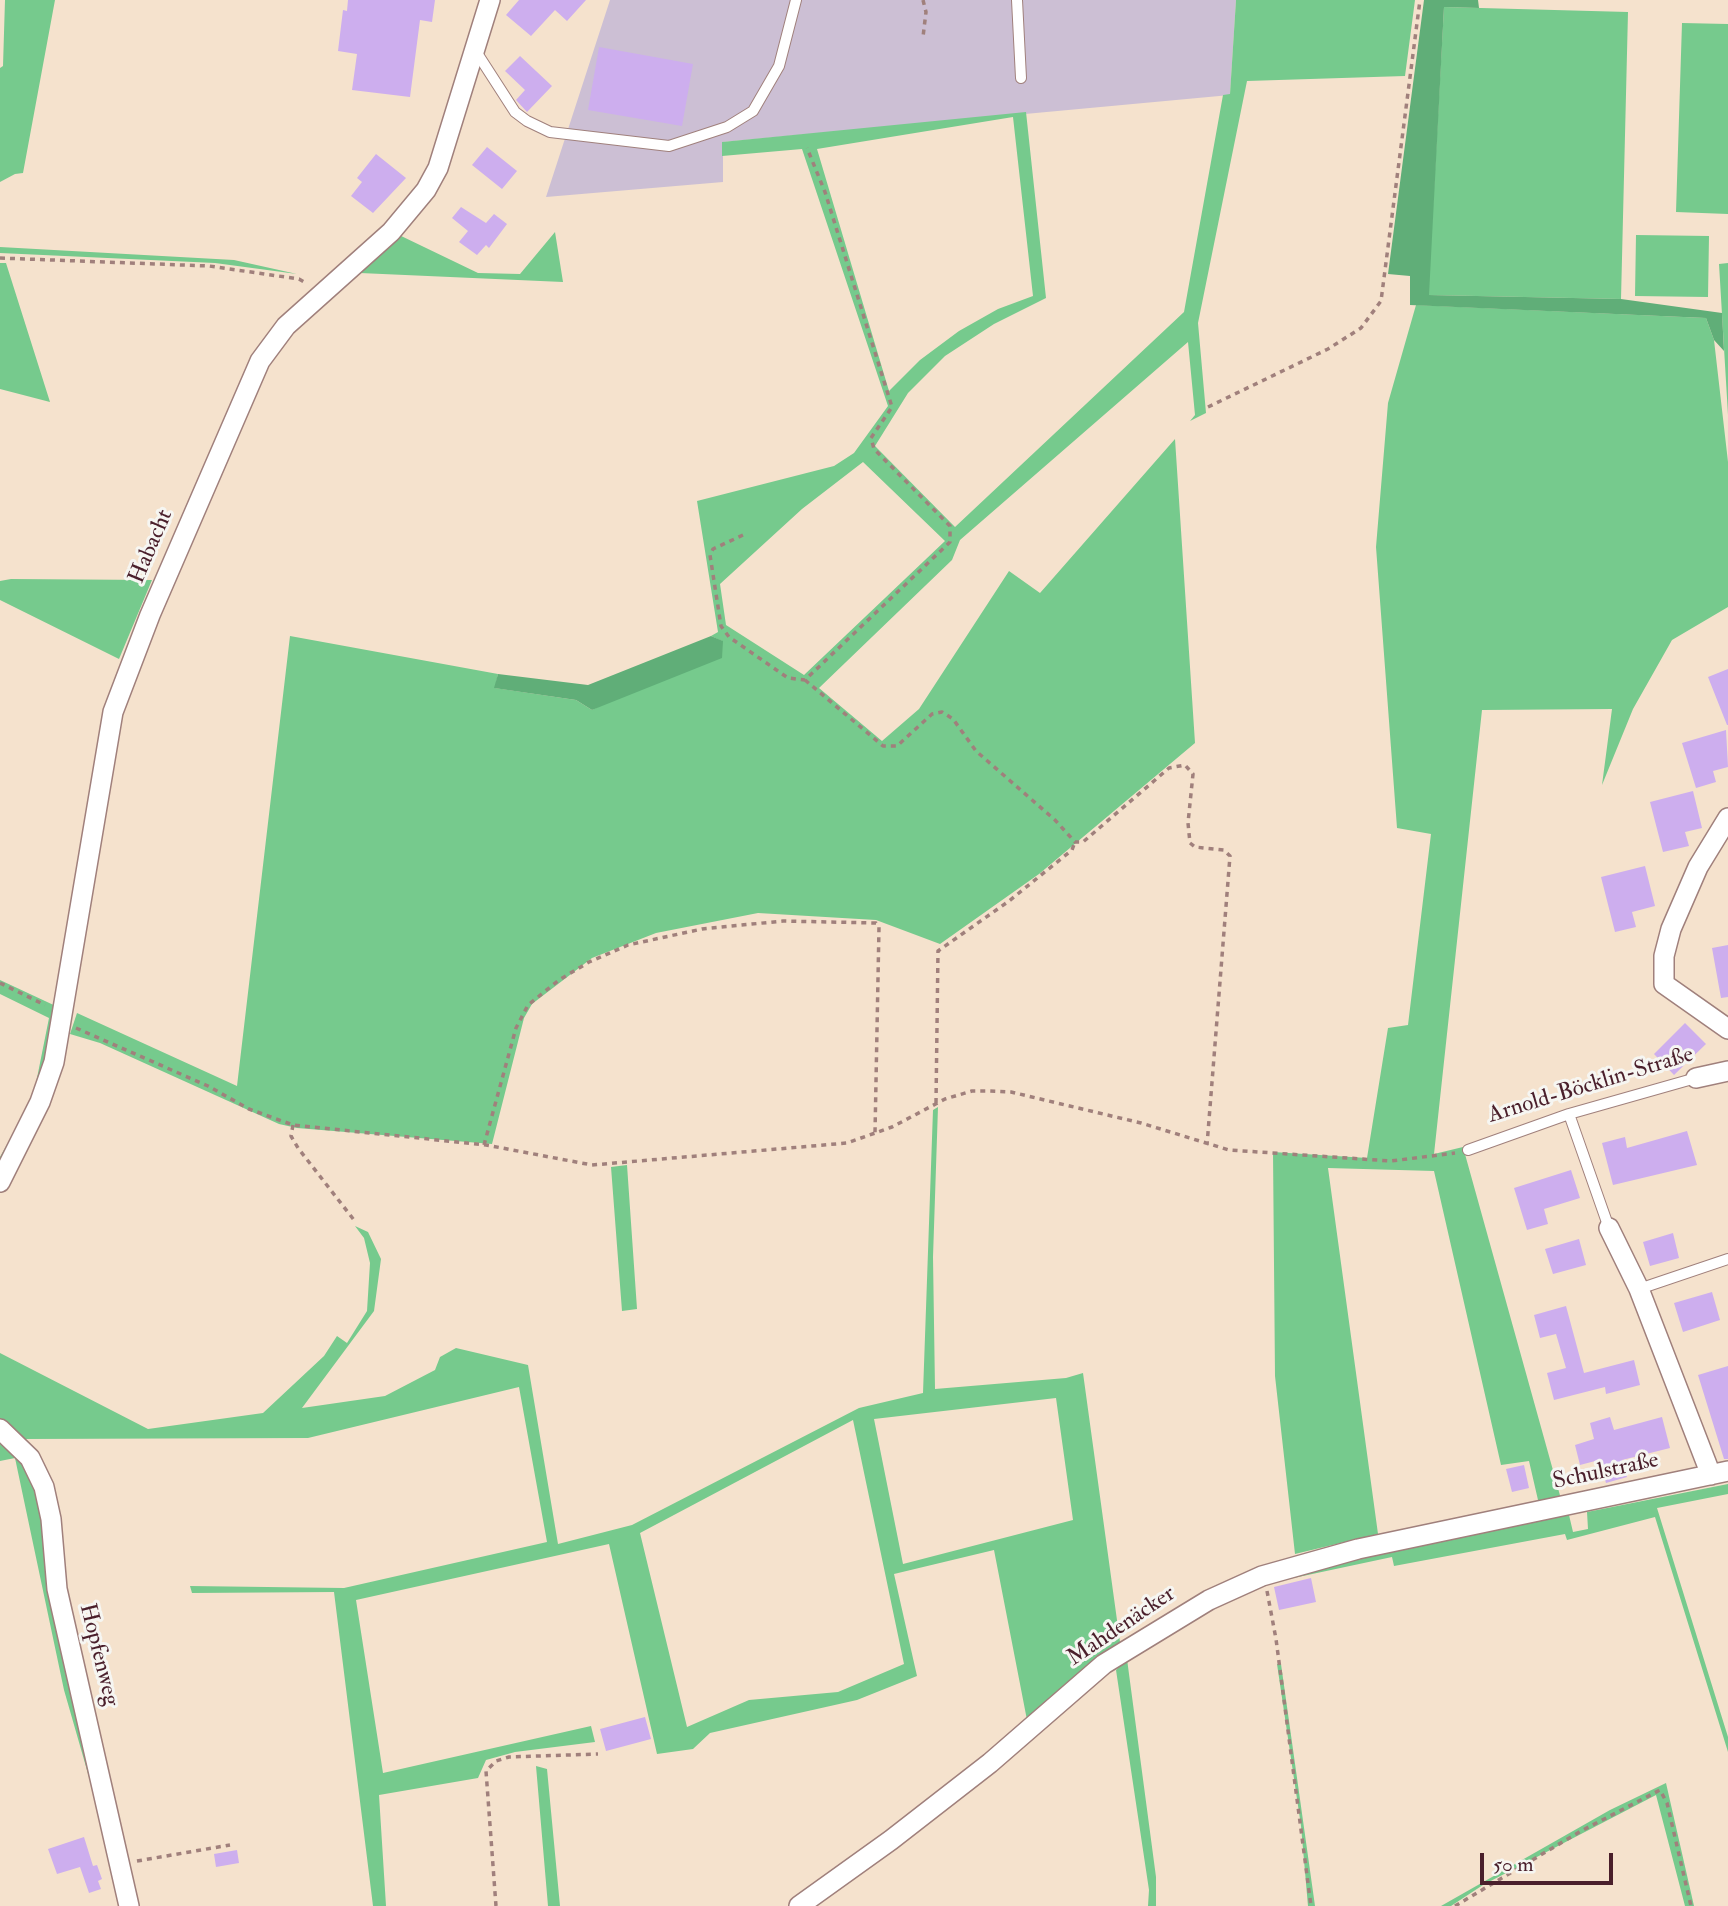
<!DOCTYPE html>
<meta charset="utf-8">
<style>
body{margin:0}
#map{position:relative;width:1728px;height:1906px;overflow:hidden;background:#f5e2cd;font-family:"IM FELL Double Pica",serif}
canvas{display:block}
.scale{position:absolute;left:1480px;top:1853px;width:133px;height:32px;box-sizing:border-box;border:4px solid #4a1f2b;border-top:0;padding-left:9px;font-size:21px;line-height:24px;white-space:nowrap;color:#4a1f2b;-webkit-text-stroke:5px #f6f6f2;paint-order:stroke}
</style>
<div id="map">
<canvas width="1728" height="1906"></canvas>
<div class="scale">50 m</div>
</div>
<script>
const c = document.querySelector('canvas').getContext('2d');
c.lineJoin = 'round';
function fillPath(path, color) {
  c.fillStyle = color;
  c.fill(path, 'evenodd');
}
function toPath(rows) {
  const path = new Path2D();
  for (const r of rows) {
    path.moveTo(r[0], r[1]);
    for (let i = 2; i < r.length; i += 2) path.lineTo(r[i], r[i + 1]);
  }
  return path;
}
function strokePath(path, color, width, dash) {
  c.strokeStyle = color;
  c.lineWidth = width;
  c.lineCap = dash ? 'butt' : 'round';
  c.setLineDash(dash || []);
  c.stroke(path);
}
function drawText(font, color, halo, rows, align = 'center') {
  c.font = font + ' "IM FELL Double Pica",serif';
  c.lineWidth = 6;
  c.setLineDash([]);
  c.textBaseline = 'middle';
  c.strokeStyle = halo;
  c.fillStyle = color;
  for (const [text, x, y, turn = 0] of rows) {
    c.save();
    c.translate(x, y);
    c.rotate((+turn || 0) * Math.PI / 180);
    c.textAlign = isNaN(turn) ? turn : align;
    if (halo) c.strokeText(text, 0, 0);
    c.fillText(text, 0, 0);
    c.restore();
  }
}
fillPath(toPath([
 [610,0,1236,0,1230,95,723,142,723,182,546,197]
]), '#ccbfd4');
fillPath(toPath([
 [5,0,55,0,23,173,15,174,0,182,0,68,3,66],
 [1236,0,1415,0,1405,76,1247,81,1198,323,1206,413,1190,421,1195,415,1188,342,960,540,952,560,819,688,882,741,919,709,1009,571,1040,593,1175,439,1195,743,1039,874,940,944,876,920,758,913,656,933,592,958,532,1004,524,1018,492,1144,297,1128,279,1124,100,1043,70,1034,77,1013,237,1086,290,636,498,674,495,688,576,700,592,710,722,641,711,636,718,632,697,501,834,466,854,453,888,406,802,149,722,156,722,142,1026,112,1046,298,994,324,945,356,908,393,875,446,955,527,1184,312,1223,95,1230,94],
 [1013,117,1033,296,998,309,959,331,920,360,889,391,817,149],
 [863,462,945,541,804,675,726,625,720,584,802,509],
 [1444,7,1628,12,1621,299,1428,295],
 [1682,23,1728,24,1728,214,1676,212],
 [555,232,563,282,360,273,397,234,478,273,520,274],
 [1636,235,1709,236,1708,297,1635,296],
 [0,247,234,260,297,274,215,263,0,253],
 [0,263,6,263,50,402,0,389],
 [1728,263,1728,415,1719,264],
 [1416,305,1706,318,1714,340,1728,462,1728,607,1672,640,1633,709,1602,785,1612,709,1482,710,1434,1154,1463,1147,1561,1499,1542,1504,1538,1500,1529,1461,1501,1465,1434,1171,1328,1168,1378,1534,1295,1554,1275,1376,1273,1152,1367,1158,1388,1028,1408,1025,1431,834,1397,828,1376,547,1388,403],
 [11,579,152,580,119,659,0,600,0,581],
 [0,980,60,1008,54,1021,49,1061,31,1109,0,1168,0,1157,33,1098,49,1018,0,994],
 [938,1107,933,1257,935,1389,1066,1378,1083,1373,1120,1642,1027,1720,994,1550,894,1574,917,1676,857,1700,710,1733,693,1749,657,1754,609,1544,356,1600,383,1773,591,1726,595,1742,515,1752,486,1760,478,1778,379,1795,386,1906,373,1906,334,1592,192,1593,190,1586,344,1588,547,1542,519,1387,308,1438,25,1439,0,1422,0,1353,148,1429,263,1413,324,1356,337,1336,347,1343,367,1311,370,1263,364,1238,355,1226,368,1232,381,1259,374,1311,302,1408,385,1396,435,1370,440,1357,456,1348,528,1365,558,1544,632,1525,859,1408,923,1393,933,1110],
 [1056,1398,1073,1520,903,1564,874,1419],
 [853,1420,904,1664,838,1692,749,1700,687,1727,640,1533],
 [627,1165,637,1309,622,1311,611,1167],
 [0,1435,12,1444,40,1488,101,1819,64,1690,15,1458,0,1461],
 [1728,1484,1728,1494,1657,1508,1728,1737,1728,1752,1655,1517,1567,1540,1565,1534,1394,1566,1392,1557,1270,1583,1280,1576,1569,1515,1573,1532,1588,1529,1587,1512],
 [1127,1659,1156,1877,1156,1906,1148,1906,1149,1890,1116,1670],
 [1277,1664,1281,1664,1315,1906,1308,1906,1301,1826],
 [536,1766,547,1769,560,1906,548,1906],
 [1666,1783,1694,1906,1685,1906,1656,1795,1483,1885,1451,1906,1441,1906,1610,1810]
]), '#76ca8d');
fillPath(toPath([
 [1424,0,1478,0,1479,8,1444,7,1429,295,1621,299,1722,313,1724,351,1714,340,1706,318,1410,305,1410,276,1388,274],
 [711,636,723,641,722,658,592,710,576,700,494,688,498,674,588,685]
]), '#60ae78');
fillPath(toPath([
 [348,0,435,0,432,22,420,20,410,97,352,90,357,54,338,51,343,10,347,11],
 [519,0,586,0,567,21,555,10,531,36,506,15],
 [599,47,693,64,682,126,588,110],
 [520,56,552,86,527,112,516,100,525,90,505,71],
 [487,147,517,171,502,189,472,165],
 [376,154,406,178,373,213,351,196,362,182,357,178],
 [461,207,486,223,494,214,507,224,489,248,486,245,477,255,459,242,468,231,452,218],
 [1728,669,1728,725,1727,725,1708,677],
 [1726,730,1728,767,1713,771,1716,782,1696,788,1682,743],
 [1693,791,1702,828,1685,832,1689,846,1663,852,1650,802],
 [1645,866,1655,906,1632,912,1636,927,1615,932,1601,877],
 [1728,945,1728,997,1721,998,1712,948],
 [1685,1023,1706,1044,1674,1075,1654,1054],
 [1687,1131,1697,1165,1613,1185,1602,1143,1625,1137,1627,1148],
 [1571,1170,1580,1198,1544,1209,1548,1224,1527,1230,1514,1188],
 [1673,1233,1679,1258,1650,1266,1643,1242],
 [1579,1239,1586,1265,1553,1274,1545,1249],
 [1712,1292,1720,1320,1683,1332,1674,1303],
 [1566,1306,1584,1373,1634,1360,1640,1385,1606,1394,1605,1387,1554,1400,1547,1373,1566,1368,1556,1334,1540,1338,1534,1315],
 [1728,1366,1728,1459,1724,1459,1698,1375],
 [1610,1417,1614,1430,1662,1417,1670,1448,1622,1460,1627,1477,1606,1483,1599,1460,1580,1465,1575,1445,1594,1439,1590,1423],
 [1524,1465,1529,1488,1512,1492,1506,1469],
 [1311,1578,1316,1602,1279,1610,1274,1587],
 [645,1717,651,1739,606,1751,600,1729],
 [84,1837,93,1866,97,1865,102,1879,98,1881,101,1889,89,1893,80,1867,57,1874,48,1849],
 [237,1850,239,1863,216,1867,214,1854]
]), '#cdaeee');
const lane = toPath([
 [1017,0,1021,78],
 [475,50,515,112,527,121,550,132,669,146,727,127,753,111,779,66,796,0],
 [1569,1114,1609,1228],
 [1468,1150,1569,1114,1696,1078],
 [1639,1289,1728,1259]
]);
const street = toPath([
 [1728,818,1698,867,1671,929,1664,956,1664,984,1728,1029],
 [1696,1078,1728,1071],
 [0,1182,40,1102,54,1062,113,712,150,615,260,361,286,326,391,232,426,190,438,168,490,0],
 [1609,1228,1639,1289,1711,1475],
 [0,1429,30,1458,44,1487,51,1519,57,1589,129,1906],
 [799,1906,891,1840,990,1763,1104,1664,1209,1600,1262,1576,1358,1549,1728,1471]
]);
strokePath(lane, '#a0807c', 12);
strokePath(street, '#a0807c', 22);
strokePath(toPath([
 [923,0,926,12,923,37],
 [0,258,209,266,299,279,306,283],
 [1208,407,1328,349,1361,328,1381,301,1420,0],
 [743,535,713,549,710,555,721,626,729,637,788,678,805,680,950,542,950,526,874,449,871,438,892,407,825,192,807,148],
 [805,680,883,746,897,746,932,714,942,712,953,719,976,751,1055,820,1075,842,1083,842,1169,768,1185,765,1193,774,1188,823,1190,843,1195,847,1224,850,1230,856,1207,1145],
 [0,983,45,1005],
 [76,1028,208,1086,249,1109,293,1125,486,1145,592,1165,847,1143,892,1127,945,1099,972,1091,988,1091,1011,1092,1141,1123,1229,1150,1391,1161,1455,1153],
 [936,1103,938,951,1009,901,1072,850,1075,842],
 [293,1125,291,1136,298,1148,354,1220],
 [484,1145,516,1028,528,1005,559,980,589,962,628,945,702,929,783,921,876,923,879,927,875,1133],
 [1267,1591,1276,1639,1311,1906],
 [137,1861,230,1845],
 [496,1906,486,1771,496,1761,509,1757,598,1754],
 [1455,1906,1581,1831,1660,1790,1667,1803,1691,1906]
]), '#a0807c', 3.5, [5, 5]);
strokePath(lane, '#fff', 10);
strokePath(street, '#fff', 19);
drawText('23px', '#4a1f2b', '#f6f6f2', [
 ["Habacht",152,547,-67],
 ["Arnold-Böcklin-Straße",1591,1086,-17],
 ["Schulstraße",1606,1472,-12],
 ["Mahdenäcker",1122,1627,-34],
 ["Hopfenweg",98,1655,76]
]);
</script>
